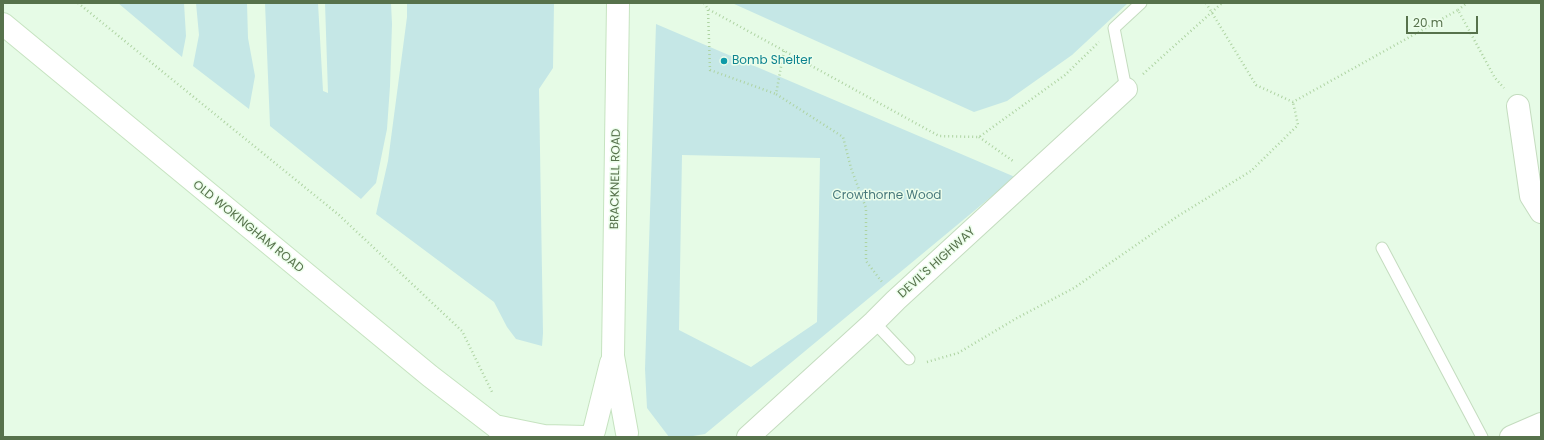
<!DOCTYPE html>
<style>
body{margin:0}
#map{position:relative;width:1544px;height:440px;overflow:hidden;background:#e6fbe6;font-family:Poppins,sans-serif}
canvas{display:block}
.frame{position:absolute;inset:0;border:4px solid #57724c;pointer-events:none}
.scale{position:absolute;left:1406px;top:16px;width:72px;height:18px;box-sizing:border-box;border:2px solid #57724c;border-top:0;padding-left:5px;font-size:12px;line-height:14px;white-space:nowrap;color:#57724c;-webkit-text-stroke:3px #ecfeeb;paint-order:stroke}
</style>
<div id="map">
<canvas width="1544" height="440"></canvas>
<div class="frame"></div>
<div class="scale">20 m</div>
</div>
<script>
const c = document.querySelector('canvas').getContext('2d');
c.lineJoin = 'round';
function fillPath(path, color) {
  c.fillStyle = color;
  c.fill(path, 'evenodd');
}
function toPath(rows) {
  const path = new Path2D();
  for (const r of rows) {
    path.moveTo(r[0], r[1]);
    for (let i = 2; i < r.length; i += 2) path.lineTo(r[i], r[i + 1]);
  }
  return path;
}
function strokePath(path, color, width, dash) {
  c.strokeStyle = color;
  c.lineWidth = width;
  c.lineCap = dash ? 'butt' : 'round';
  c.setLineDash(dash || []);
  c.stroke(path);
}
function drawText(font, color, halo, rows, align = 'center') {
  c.font = font + ' Poppins,sans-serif';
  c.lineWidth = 3;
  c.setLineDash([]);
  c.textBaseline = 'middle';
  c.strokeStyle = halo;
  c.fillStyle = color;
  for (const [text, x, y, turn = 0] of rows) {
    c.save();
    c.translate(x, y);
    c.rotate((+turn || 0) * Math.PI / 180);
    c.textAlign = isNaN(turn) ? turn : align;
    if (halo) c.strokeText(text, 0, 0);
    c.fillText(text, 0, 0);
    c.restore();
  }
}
fillPath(toPath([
 [118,3,184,3,186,36,182,57],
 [196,3,247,3,248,38,255,76,249,109,193,66,199,35],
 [265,3,318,3,323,91,328,93,325,3,391,3,392,24,390,86,387,129,376,183,361,199,270,126],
 [407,3,554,3,553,68,539,89,543,333,542,346,516,339,507,327,494,302,376,214,388,161,407,17],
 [732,3,1128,3,1072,55,1007,101,974,112],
 [656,24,1015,177,705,434,687,437,669,437,647,408,645,369],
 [682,155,820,158,817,322,751,367,679,330]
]), '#c5e7e6');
const lane = toPath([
 [1126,89,1114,28,1141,3],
 [1382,248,1482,437],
 [874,322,909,359]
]);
const street = toPath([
 [1518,106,1531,196,1541,212],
 [748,437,874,322,896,300,1126,89],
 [1511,437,1541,424]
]);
const secondary = toPath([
 [618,3,613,356,627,433],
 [3,24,430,376,495,426,507,437],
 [495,426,544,436,586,437],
 [594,431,611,363]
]);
strokePath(lane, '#c4dcbf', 13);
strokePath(street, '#c4dcbf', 24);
strokePath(secondary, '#c6e3c0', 24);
strokePath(toPath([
 [78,3,339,215,462,331,493,394],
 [704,3,708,9,939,136,979,137,1065,75,1099,42],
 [1206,3,1256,85,1293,102,1458,10,1495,78,1504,88],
 [708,10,710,70,776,94],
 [1458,10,1467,3],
 [784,51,776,94,843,137,851,168,866,208,866,261,882,282],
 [1143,74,1222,3],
 [979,137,1013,161],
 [927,362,958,353,1017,318,1074,288,1178,216,1251,171,1298,125,1293,102]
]), '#aed3a2', 2.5, [1, 3]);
strokePath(lane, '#fff', 11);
strokePath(street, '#fff', 22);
strokePath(secondary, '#fff', 22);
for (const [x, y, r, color] of [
 [724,61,4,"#0f9aa8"]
]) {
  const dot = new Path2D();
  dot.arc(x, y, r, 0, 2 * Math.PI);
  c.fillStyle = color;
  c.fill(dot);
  strokePath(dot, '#ecfeeb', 1.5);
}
drawText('12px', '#0d838f', '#ecfeeb', [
 ["Bomb Shelter",732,61]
], 'left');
drawText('12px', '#57724c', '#ecfeeb', [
 ["BRACKNELL ROAD",616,179,-89],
 ["OLD WOKINGHAM ROAD",248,227,39],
 ["DEVIL'S HIGHWAY",937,263,-42]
]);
drawText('12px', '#48797c', '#ecfeeb', [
 ["Crowthorne Wood",887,196]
]);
</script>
